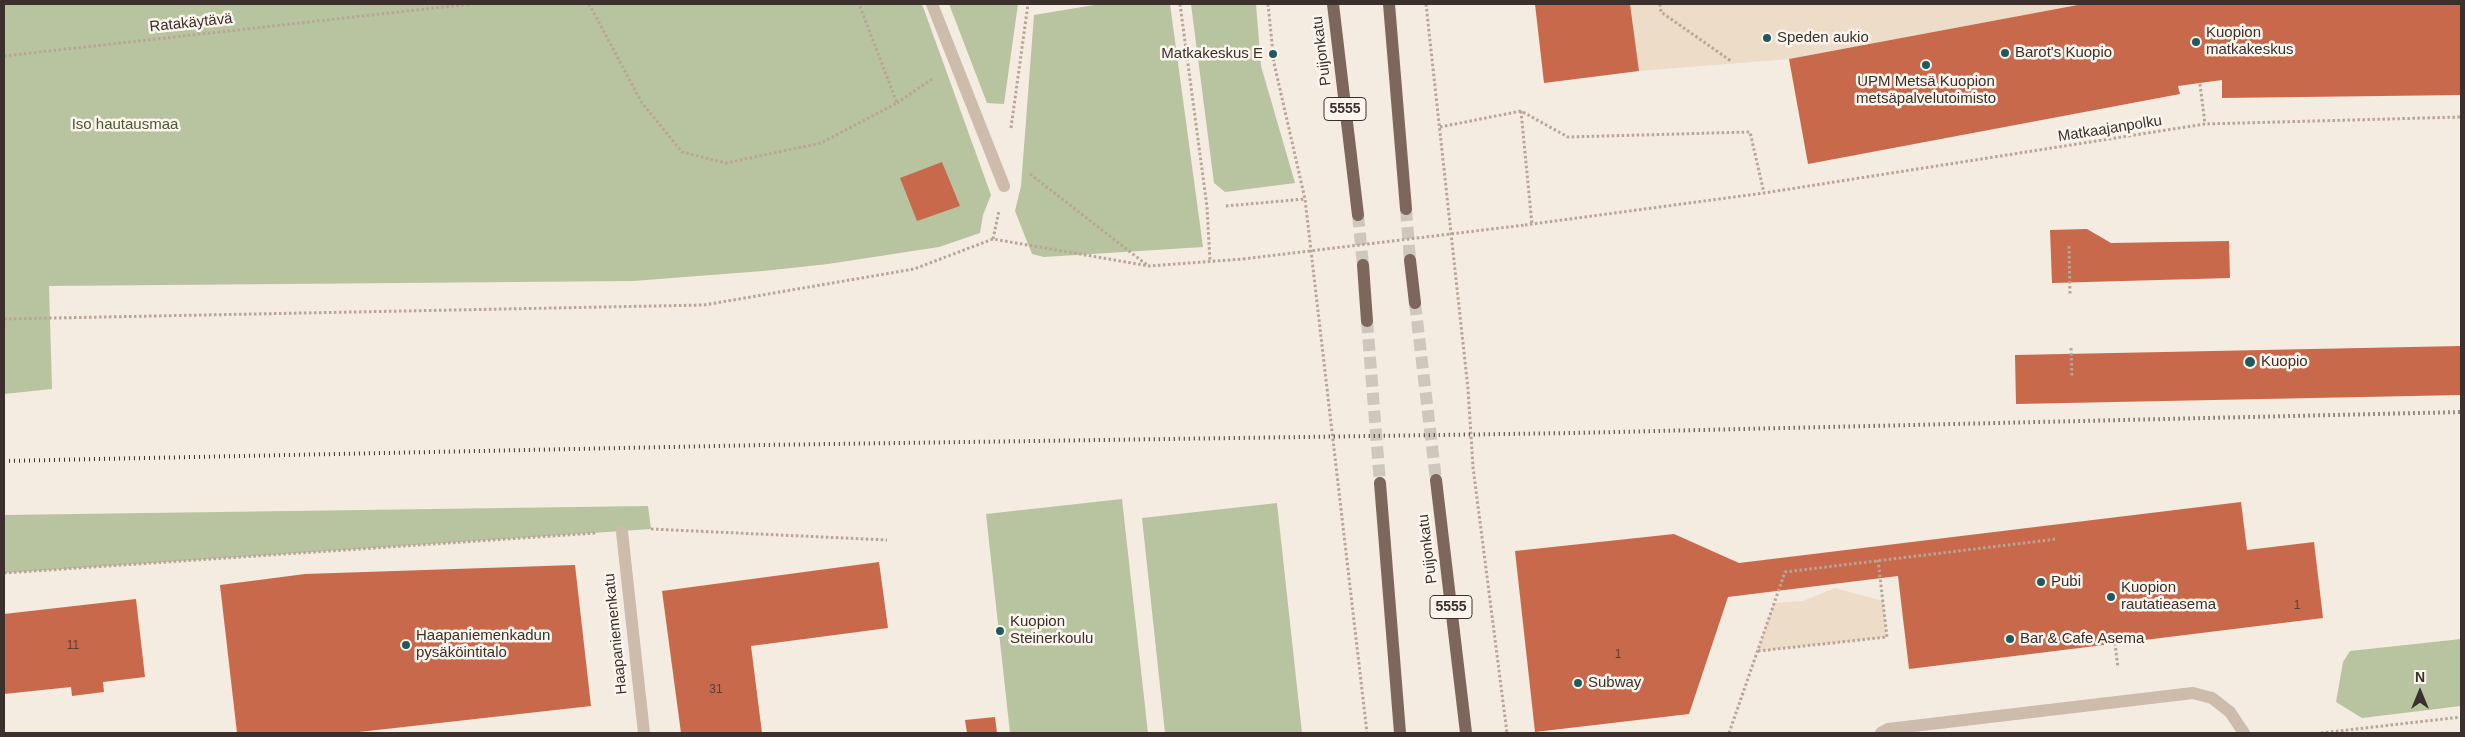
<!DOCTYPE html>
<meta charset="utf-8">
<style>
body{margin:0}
#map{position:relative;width:2465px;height:737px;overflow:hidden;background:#f4ebe1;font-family:Helvetica,sans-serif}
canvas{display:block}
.frame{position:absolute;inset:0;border:5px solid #3b302b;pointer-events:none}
.north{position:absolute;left:2395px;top:667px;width:50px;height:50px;-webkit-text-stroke:4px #fbf5ee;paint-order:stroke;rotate:0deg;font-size:14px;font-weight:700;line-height:20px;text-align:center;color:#3b302b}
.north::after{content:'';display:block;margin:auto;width:18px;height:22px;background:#3b302b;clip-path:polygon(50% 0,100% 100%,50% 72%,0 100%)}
</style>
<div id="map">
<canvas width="2465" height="737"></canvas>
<div class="frame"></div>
<div class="north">N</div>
</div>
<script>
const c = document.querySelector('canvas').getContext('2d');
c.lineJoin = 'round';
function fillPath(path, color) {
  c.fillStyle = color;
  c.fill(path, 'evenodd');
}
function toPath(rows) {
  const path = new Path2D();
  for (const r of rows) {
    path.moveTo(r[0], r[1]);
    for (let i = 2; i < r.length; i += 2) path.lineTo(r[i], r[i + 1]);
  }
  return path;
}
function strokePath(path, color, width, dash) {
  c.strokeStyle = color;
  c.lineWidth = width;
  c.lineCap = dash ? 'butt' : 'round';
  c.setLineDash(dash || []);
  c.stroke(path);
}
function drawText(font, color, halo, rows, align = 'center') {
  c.font = font + ' Helvetica,sans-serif';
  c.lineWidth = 5;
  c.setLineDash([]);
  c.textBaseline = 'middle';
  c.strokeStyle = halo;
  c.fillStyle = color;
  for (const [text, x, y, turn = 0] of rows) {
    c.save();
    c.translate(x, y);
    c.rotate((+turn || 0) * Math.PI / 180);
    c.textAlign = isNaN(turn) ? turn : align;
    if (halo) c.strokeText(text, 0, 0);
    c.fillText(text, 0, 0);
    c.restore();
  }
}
fillPath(toPath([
 [4,4,922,4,991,195,983,215,980,233,939,247,828,264,763,271,633,281,49,286,52,389,4,394],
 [949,4,1018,4,1004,104,987,103],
 [1100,4,1170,4,1203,247,1044,257,1032,254,1015,211,1021,186,1034,15],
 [1191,4,1256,4,1261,66,1295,183,1225,192,1214,183],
 [1122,499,1148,733,1010,733,986,514],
 [1277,503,1302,733,1165,733,1142,518],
 [648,506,651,529,4,573,4,515],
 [2461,639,2461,706,2362,718,2336,702,2343,662,2350,651]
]), '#b8c4a0');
fillPath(toPath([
 [1630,4,2083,4,1789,59,1639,71],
 [1835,588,1883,601,1887,637,1758,651,1774,603,1803,601]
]), '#ecdcc8');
fillPath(toPath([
 [1535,4,1630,4,1639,71,1544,83],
 [2083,4,2461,4,2461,95,2222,98,2222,80,2178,86,2180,94,1808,164,1789,59],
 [942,162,960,206,917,221,900,178],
 [2087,229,2111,243,2229,241,2230,278,2052,283,2050,230],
 [2461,346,2461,395,2016,404,2015,355],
 [2241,502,2247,550,2314,542,2323,618,1909,669,1898,576,1728,597,1689,714,1535,732,1515,551,1674,534,1739,563],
 [879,562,888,628,751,646,762,733,681,733,662,591],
 [575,565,591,706,350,733,237,733,220,585,305,574],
 [136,599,145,677,103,682,104,692,72,696,71,687,4,694,4,614],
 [995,717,997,733,967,733,965,720]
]), '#c8694b');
strokePath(toPath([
 [1406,209,1410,260],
 [1358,215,1363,265],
 [1415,303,1436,480],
 [1367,321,1380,483]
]), '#cfc6bd', 12, [12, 6]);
strokePath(toPath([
 [589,4,642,103,682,152,726,163,821,143,897,103,859,4],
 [1180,4,1207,207,1210,261],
 [1268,4,1274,63,1305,199,1367,733],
 [1426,4,1468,389,1473,467,1507,733],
 [1660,4,1661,12,1731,61],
 [4,56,470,4],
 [2200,84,2205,124],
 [897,103,932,79],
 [1521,111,1532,225],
 [1440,127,1521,111,1568,137,1750,132,1764,193],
 [1011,128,1028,4],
 [1030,174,1147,265],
 [1226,206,1305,199],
 [1525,225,1764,193,2205,124,2461,117],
 [993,239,999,211],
 [2069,246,2070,296],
 [4,319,704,305,914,269,993,239,1149,266,1243,259],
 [2071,348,2072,378],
 [651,529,887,540],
 [4,573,596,533],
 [2115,643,2118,668],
 [1758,651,1887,637,1878,560],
 [1729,733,1785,572,2057,539],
 [2321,733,2461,717]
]), '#b9a596', 3, [2.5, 2.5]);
strokePath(toPath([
 [932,4,1004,186],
 [622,532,644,733],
 [1881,733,1888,729,2193,693,2212,698,2230,712,2244,733]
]), '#cdbbac', 12);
strokePath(toPath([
 [1333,4,1358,215],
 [1389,4,1406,209],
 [1410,260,1415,303],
 [1363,265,1367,321],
 [1436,480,1466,733],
 [1380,483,1400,733]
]), '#7d675c', 12);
strokePath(toPath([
 [4,461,764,445,1573,433,2461,412]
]), '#3b302b', 4, [1, 4]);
strokePath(toPath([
 [1243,259,1525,225]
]), '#b9a596', 3, [2.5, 2.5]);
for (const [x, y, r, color] of [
 [1767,38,5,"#1f5a5e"],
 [2196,42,5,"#1f5a5e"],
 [2005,53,5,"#1f5a5e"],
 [1273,54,5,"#1f5a5e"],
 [1926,65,5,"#1f5a5e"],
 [2250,362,6,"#1f5a5e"],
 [2041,582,5,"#1f5a5e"],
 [2111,597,5,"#1f5a5e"],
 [1000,631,5,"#1f5a5e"],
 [2010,639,5,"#1f5a5e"],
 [406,645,5,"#1f5a5e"],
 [1578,683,5,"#1f5a5e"]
]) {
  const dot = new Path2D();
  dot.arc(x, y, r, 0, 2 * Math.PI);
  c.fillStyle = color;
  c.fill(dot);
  strokePath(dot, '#fbf5ee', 2);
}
drawText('12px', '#5e3e33', null, [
 ["1",2297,606],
 ["11",73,646],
 ["1",1618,655],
 ["31",716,690]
]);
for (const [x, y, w] of [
 [1345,109,42],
 [1451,607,42]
]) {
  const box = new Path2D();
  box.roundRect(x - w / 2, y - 11.5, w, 23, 4);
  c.fillStyle = '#fbf5ee';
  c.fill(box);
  strokePath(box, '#3b302b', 1);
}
drawText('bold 14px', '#3b302b', null, [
 ["5555",1345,109],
 ["5555",1451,607]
]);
drawText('15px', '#3b302b', '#fbf5ee', [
 ["Ratakäytävä",191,23,-6],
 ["Puijonkatu",1322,51,-97],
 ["Matkaajanpolku",2110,129,-9],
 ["Puijonkatu",1428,549,-97],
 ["Haapaniemenkatu",616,634,-96]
]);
drawText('15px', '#3b302b', '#fbf5ee', [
 ["Kuopion",2206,33],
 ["matkakeskus",2206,50],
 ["Speden aukio",1777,38],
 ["Barot's Kuopio",2015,53],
 ["Matkakeskus E",1263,54,"right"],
 ["UPM Metsä Kuopion",1926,82,"center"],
 ["metsäpalvelutoimisto",1926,99,"center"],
 ["Kuopio",2261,362],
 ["Pubi",2051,582],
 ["Kuopion",2121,588],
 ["rautatieasema",2121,605],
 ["Kuopion",1010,622],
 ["Steinerkoulu",1010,639],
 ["Haapaniemenkadun",416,636],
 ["pysäköintitalo",416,653],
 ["Bar & Cafe Asema",2020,639],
 ["Subway",1588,683]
], 'left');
drawText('15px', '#4a5a2e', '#fbf5ee', [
 ["Iso hautausmaa",125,125]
]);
</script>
